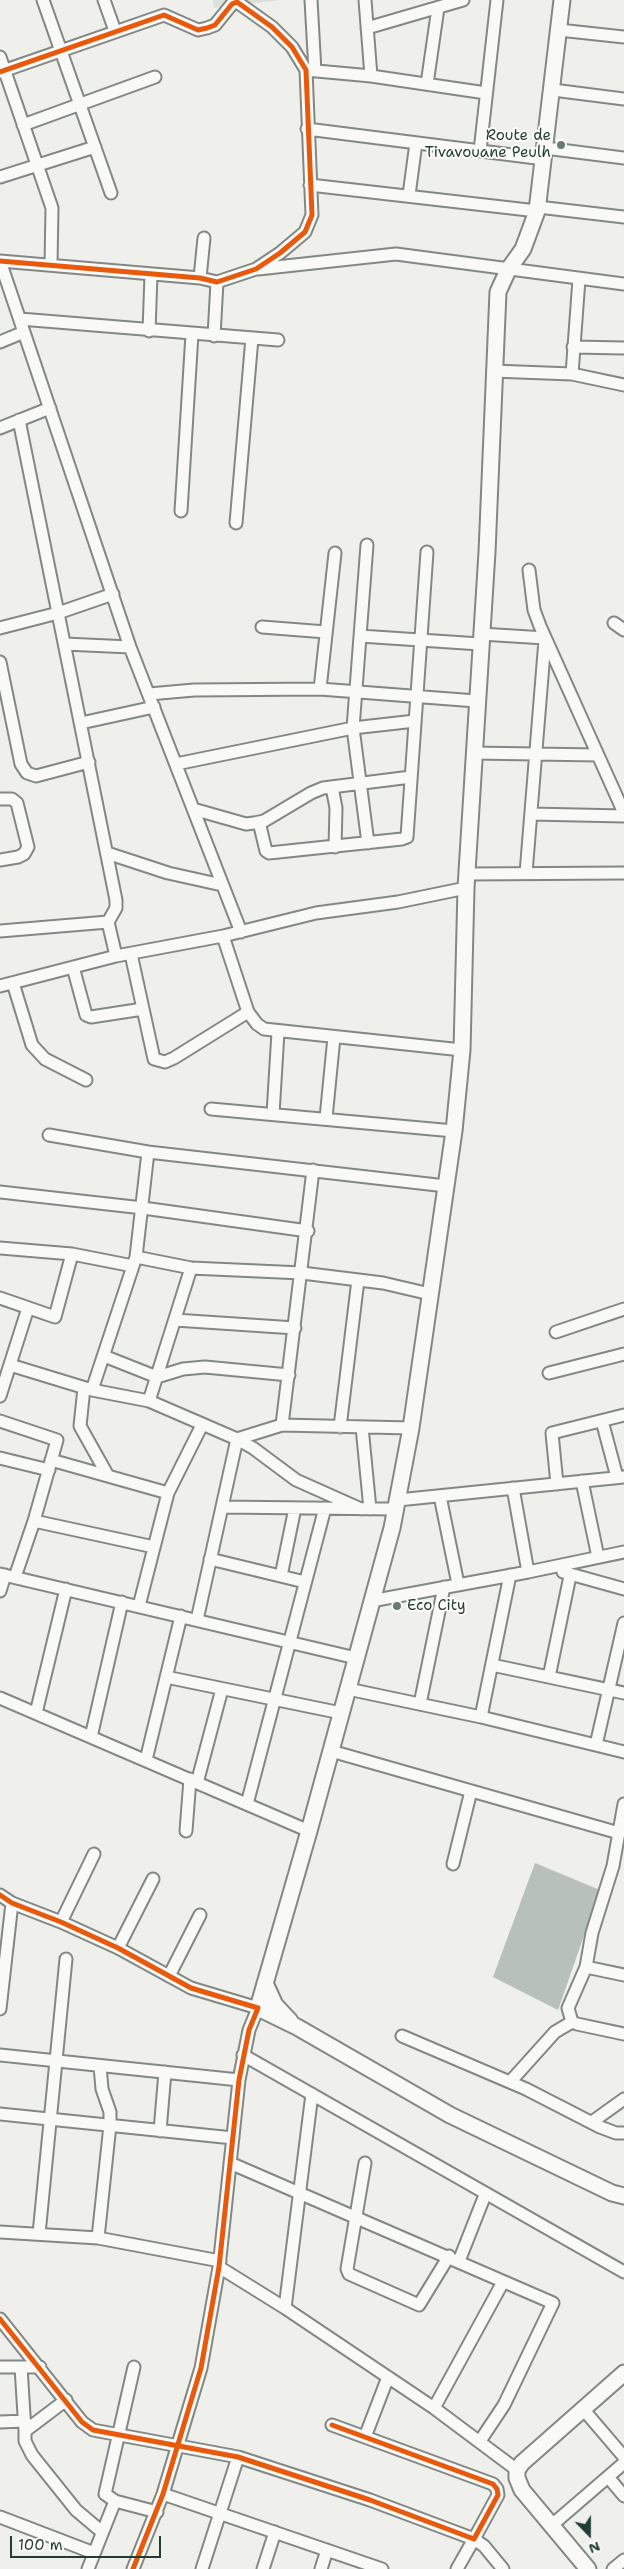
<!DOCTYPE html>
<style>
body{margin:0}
#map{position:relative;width:624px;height:2569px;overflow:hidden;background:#eff0ec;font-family:"Shantell Sans",sans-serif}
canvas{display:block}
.north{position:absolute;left:564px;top:2509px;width:50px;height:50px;-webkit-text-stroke:4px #fdfcf7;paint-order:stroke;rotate:158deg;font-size:14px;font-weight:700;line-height:20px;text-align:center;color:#1f3d34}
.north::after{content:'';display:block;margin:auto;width:18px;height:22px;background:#1f3d34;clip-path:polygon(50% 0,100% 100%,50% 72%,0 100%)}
.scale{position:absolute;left:10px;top:2536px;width:151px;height:22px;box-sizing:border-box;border:2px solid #1f3d34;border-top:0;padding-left:6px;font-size:15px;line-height:18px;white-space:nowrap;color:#1f3d34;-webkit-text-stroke:4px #fdfcf7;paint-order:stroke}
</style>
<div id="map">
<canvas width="624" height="2569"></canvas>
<div class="north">N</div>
<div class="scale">100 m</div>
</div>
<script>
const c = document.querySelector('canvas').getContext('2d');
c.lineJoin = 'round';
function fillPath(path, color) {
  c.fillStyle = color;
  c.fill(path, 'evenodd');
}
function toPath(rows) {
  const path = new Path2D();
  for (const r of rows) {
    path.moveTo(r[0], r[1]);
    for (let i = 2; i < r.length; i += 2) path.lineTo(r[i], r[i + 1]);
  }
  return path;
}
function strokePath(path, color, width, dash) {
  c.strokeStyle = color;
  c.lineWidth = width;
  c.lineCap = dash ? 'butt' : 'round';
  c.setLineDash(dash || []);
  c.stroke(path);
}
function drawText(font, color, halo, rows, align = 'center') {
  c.font = font + ' "Shantell Sans",sans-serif';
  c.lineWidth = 4;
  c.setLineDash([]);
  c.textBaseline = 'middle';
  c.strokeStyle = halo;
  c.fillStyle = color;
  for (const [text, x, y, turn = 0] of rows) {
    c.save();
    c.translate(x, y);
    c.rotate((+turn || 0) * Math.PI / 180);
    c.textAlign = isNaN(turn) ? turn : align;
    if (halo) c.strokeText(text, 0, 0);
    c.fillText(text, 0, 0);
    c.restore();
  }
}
fillPath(toPath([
 [213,0,281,0,214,8]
]), '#dce0db');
fillPath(toPath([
 [535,1863,600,1890,558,2010,493,1977]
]), '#b7c0ba');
const minor = toPath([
 [43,0,111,193],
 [104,0,115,31],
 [311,0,315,71],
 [365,0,371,76],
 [367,28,463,0],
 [559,30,624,37],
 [0,57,52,208,51,265],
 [306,70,371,76,486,93],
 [0,72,164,15,198,30,207,28,215,25,232,4,237,2,272,27,292,47,306,70,312,215,305,232,280,253,256,269,217,282,200,278,0,261],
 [427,84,438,8],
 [553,90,624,99],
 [23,125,155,77],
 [307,129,544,159],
 [545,148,624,158],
 [480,151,497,0],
 [0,177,95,147],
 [310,185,537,211],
 [409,195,416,143],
 [538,207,624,217],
 [0,261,130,647,241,932],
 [258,269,396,254,624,284],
 [200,278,204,238],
 [20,319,278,340],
 [149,331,151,275],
 [214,336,217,282],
 [0,342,24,332],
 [573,347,624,348],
 [493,371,572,374,624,385],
 [572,374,579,279],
 [19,420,116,900,116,908,108,922,116,956],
 [0,428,50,408],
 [181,511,192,334],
 [236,523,252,338],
 [367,545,353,728,368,843],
 [529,570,534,610,540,626,624,813],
 [614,623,624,630],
 [262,627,326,632],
 [0,628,58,613,113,594],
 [481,634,545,638],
 [360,636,480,644],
 [65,644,130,647],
 [0,662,21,764,27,773,36,776,89,762],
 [320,689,335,553],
 [149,694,194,690,320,689,476,701],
 [81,723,154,707],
 [473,753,598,755],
 [176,764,353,728,415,721],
 [332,787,336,808,335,847],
 [0,799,12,799,17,803,28,847,24,854,18,857,0,860],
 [193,809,246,824,254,823,264,821,311,793,323,788,411,777],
 [531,814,624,816],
 [259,822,266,851,269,853,402,839,407,837,427,552],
 [107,853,168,873,222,885],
 [526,873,545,640],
 [467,874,624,873],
 [0,931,108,922],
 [223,936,248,1012,257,1024,264,1029,462,1050],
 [131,954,154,1059,165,1062,174,1058,248,1012],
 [73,967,86,1015,91,1017,143,1009],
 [13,983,32,1045,45,1059,86,1080],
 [0,986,116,956,223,936,316,913,398,902,466,888],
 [211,1109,454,1131],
 [273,1114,278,1032],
 [326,1118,334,1037],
 [49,1135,148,1152,446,1186],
 [0,1192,143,1208,308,1231],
 [0,1248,72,1254,133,1266],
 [136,1257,191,1268,302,1273,383,1283,430,1294],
 [0,1298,55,1317,72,1254],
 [175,1320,295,1328],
 [556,1332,624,1309],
 [104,1356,157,1377,183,1369,205,1367,289,1375],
 [10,1365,92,1390,149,1401,237,1439,253,1448,296,1480,361,1509],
 [549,1373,624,1354],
 [84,1388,80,1426,108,1476],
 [92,1390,136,1257,148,1152],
 [0,1396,28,1308],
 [149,1401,191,1268],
 [0,1421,57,1440,34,1521,15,1577],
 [602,1421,617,1477],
 [282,1425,313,1170],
 [340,1427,358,1280],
 [362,1427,370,1509],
 [237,1439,282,1425,411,1428],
 [0,1458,49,1470],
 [51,1460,168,1493],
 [582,1481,598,1557],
 [557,1484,552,1433,624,1415],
 [513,1488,528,1572],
 [440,1496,458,1584],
 [398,1500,624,1477],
 [222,1507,396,1509],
 [34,1521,154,1547],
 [210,1559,305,1582],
 [563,1572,624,1589],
 [0,1574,356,1658],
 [281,1576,295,1508],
 [0,1591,5,1575],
 [371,1601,528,1572,624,1552],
 [139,1606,168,1493,202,1425],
 [197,1620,237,1439],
 [492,1665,624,1693],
 [166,1677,341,1713],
 [549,1677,570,1576],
 [348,1689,481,1717,624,1752],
 [0,1698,309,1831],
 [420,1704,444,1587],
 [36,1713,66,1589],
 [481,1717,510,1575],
 [91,1737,122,1602],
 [596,1745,624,1623],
 [331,1751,619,1833],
 [146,1760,181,1616],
 [197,1783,222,1689],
 [247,1804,325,1508],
 [624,1804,613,1866,592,1933,586,1967,568,2008,572,2022,577,2024,624,2034],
 [186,1831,190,1779],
 [453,1864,471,1791],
 [0,1895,12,1903,61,1922,118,1948,191,1988,258,2008,249,2030,239,2080,219,2267,201,2368,163,2494,133,2569],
 [61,1922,94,1854],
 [118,1948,153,1879],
 [586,1967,624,1975],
 [169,1976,200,1915],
 [0,2009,12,1903],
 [402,2036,526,2089,600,2127,616,2133,624,2133],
 [0,2055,239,2080],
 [243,2055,624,2272],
 [510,2082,555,2032,572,2022],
 [0,2114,233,2138],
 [592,2122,624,2099],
 [160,2131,165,2072],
 [230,2163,553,2303,504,2405,480,2441],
 [365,2163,347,2269,349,2274,419,2305,449,2256],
 [0,2232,98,2238,220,2261],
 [39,2234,66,1959],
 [98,2238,110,2125,110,2112,102,2089,100,2066],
 [459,2261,485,2195],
 [219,2267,285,2308,434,2408,517,2470],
 [285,2308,312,2094],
 [0,2319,82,2422,93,2430,238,2457,370,2500,474,2539,498,2495,497,2489,493,2484,332,2425],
 [0,2367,40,2367],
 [21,2367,25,2431],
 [134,2367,105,2494,115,2501,157,2512],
 [66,2400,25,2431,25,2441,32,2455,76,2510,102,2532],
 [434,2408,503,2282],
 [583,2409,624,2457],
 [0,2422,25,2421],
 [365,2437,388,2377],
 [608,2477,624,2496],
 [163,2494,382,2569],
 [0,2517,94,2553],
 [552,2525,624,2463],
 [88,2569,115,2501],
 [202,2569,238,2457],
 [263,2569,275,2532],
 [321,2569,327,2550],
 [457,2569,474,2539,484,2546,503,2569],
 [613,2569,624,2560]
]);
const major = toPath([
 [562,0,537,211,523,249,508,270,498,292,487,552,466,888,462,1050,454,1131,411,1428,392,1528,309,1831,258,2008,297,2027,450,2115,612,2193,624,2196],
 [265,1983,275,2005,290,2021],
 [588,2569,522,2490,517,2478,517,2470,522,2463,624,2373]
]);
strokePath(minor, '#828885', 15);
strokePath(major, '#828885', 19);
strokePath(minor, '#f9f9f7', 11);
strokePath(major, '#f9f9f7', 15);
strokePath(toPath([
 [0,72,164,15,198,30,207,28,215,25,232,4,237,2,272,27,292,47,306,70,312,215,305,232,280,253,256,269,217,282,200,278,0,261],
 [0,1895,12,1903,61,1922,118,1948,191,1988,258,2008,249,2030,239,2080,219,2267,201,2368,163,2494,133,2569],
 [0,2319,82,2422,93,2430,238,2457,370,2500,474,2539,498,2495,497,2489,493,2484,332,2425]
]), '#e8590c', 5);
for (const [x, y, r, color] of [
 [561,145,5,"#687c74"],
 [397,1606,5,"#687c74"]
]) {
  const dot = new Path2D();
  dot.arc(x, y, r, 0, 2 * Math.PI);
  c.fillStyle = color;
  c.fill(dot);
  strokePath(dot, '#fdfcf7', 2);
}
drawText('15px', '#1f3d34', '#fdfcf7', [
 ["Route de",551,136],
 ["Tivavouane Peulh",551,153],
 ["Eco City",407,1606,"left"]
], 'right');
</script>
